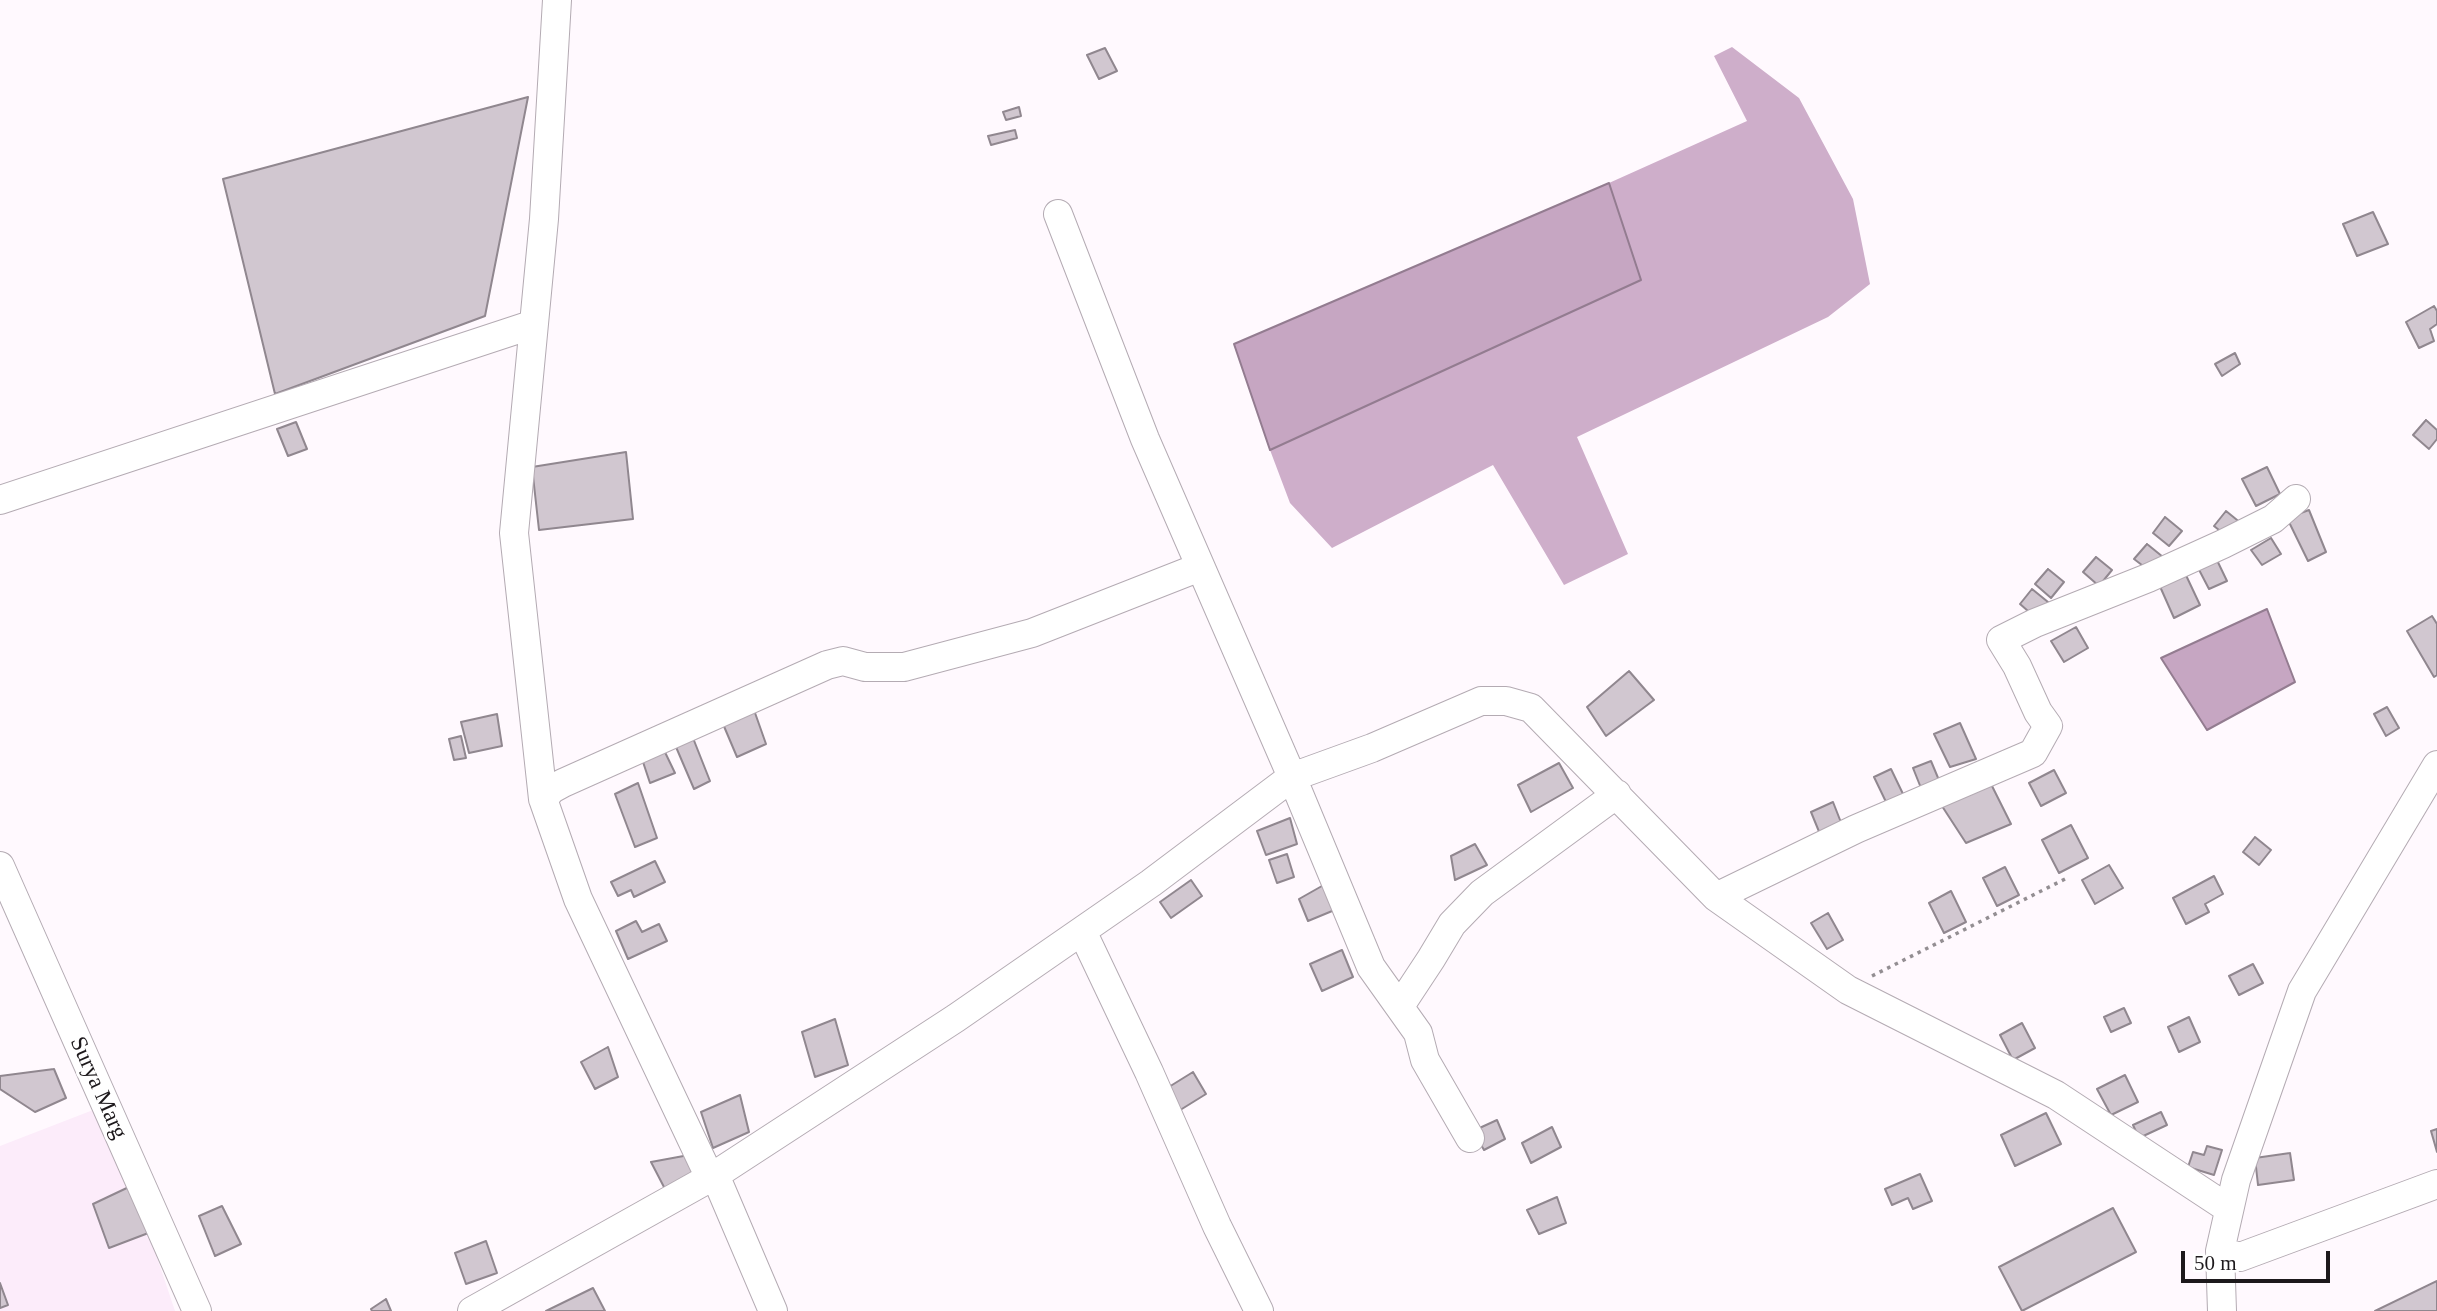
<!DOCTYPE html>
<style>
body{margin:0}
#map{position:relative;width:2437px;height:1311px;overflow:hidden;background:#fff9fe;font-family:Georgia,serif}
canvas{display:block}
.scale{position:absolute;left:2181px;top:1251px;width:149px;height:32px;box-sizing:border-box;border:4px solid #1d191c;border-top:0;padding-left:9px;font-size:21px;line-height:24px;white-space:nowrap;color:#1d191c;-webkit-text-stroke:5px #fff;paint-order:stroke}
</style>
<div id="map">
<canvas width="2437" height="1311"></canvas>
<div class="scale">50 m</div>
</div>
<script>
const c = document.querySelector('canvas').getContext('2d');
c.lineJoin = 'round';
function fillPath(path, color) {
  c.fillStyle = color;
  c.fill(path, 'evenodd');
}
function toPath(rows) {
  const path = new Path2D();
  for (const r of rows) {
    path.moveTo(r[0], r[1]);
    for (let i = 2; i < r.length; i += 2) path.lineTo(r[i], r[i + 1]);
  }
  return path;
}
function strokePath(path, color, width, dash) {
  c.strokeStyle = color;
  c.lineWidth = width;
  c.lineCap = dash ? 'butt' : 'round';
  c.setLineDash(dash || []);
  c.stroke(path);
}
function drawText(font, color, halo, rows, align = 'center') {
  c.font = font + ' Georgia,serif';
  c.lineWidth = 6;
  c.setLineDash([]);
  c.textBaseline = 'middle';
  c.strokeStyle = halo;
  c.fillStyle = color;
  for (const [text, x, y, turn = 0] of rows) {
    c.save();
    c.translate(x, y);
    c.rotate((+turn || 0) * Math.PI / 180);
    c.textAlign = isNaN(turn) ? turn : align;
    if (halo) c.strokeText(text, 0, 0);
    c.fillText(text, 0, 0);
    c.restore();
  }
}
fillPath(toPath([
 [106,1105,175,1311,0,1311,0,1146]
]), '#fcecfa');
fillPath(toPath([
 [1732,47,1799,98,1853,199,1870,284,1828,317,1577,437,1628,554,1564,585,1493,465,1332,548,1290,503,1270,450,1640,280,1609,183,1747,121,1714,56]
]), '#ceaeca');
const water = toPath([
 [1609,183,1641,280,1270,450,1234,344,1609,183],
 [2267,609,2295,682,2207,730,2161,658,2267,609]
]);
fillPath(water, '#c6a6c2');
strokePath(water, '#937c90', 2);
const building = toPath([
 [1105,48,1117,71,1099,79,1087,55,1105,48],
 [528,97,485,316,275,394,223,179,528,97],
 [1019,107,1021,116,1006,120,1003,112,1019,107],
 [1015,130,1017,138,991,145,988,136,1015,130],
 [2373,212,2388,244,2357,256,2343,224,2373,212],
 [2434,306,2437,311,2437,324,2430,329,2434,341,2419,348,2406,322,2434,306],
 [2235,353,2240,364,2222,376,2215,364,2235,353],
 [2426,420,2437,430,2437,439,2429,449,2413,435,2426,420],
 [296,422,307,449,288,456,277,429,296,422],
 [626,452,633,519,539,530,532,467,626,452],
 [2267,467,2280,494,2256,506,2242,479,2267,467],
 [2309,510,2326,552,2308,561,2287,518,2309,510],
 [2226,511,2242,524,2230,539,2214,526,2226,511],
 [2165,517,2182,531,2169,546,2153,533,2165,517],
 [2271,538,2281,554,2262,565,2251,550,2271,538],
 [2147,544,2163,557,2151,572,2134,559,2147,544],
 [2214,554,2227,581,2209,589,2196,564,2214,554],
 [2096,557,2112,570,2099,586,2083,572,2096,557],
 [2048,569,2064,582,2051,598,2035,584,2048,569],
 [2184,571,2200,605,2174,618,2158,582,2184,571],
 [2032,589,2048,602,2036,618,2020,604,2032,589],
 [2432,616,2437,624,2437,675,2434,677,2407,631,2432,616],
 [2076,627,2088,648,2064,662,2051,641,2076,627],
 [1629,671,1654,700,1606,736,1587,707,1629,671],
 [2387,707,2399,728,2386,736,2374,714,2387,707],
 [754,710,766,744,737,757,723,724,754,710],
 [497,714,502,746,469,753,461,722,497,714],
 [1960,723,1976,759,1950,767,1934,734,1960,723],
 [461,736,466,758,454,760,449,739,461,736],
 [693,738,710,781,694,789,676,747,693,738],
 [662,746,675,773,650,783,641,756,662,746],
 [1931,761,1941,785,1923,793,1913,768,1931,761],
 [1559,763,1573,788,1531,812,1518,785,1559,763],
 [1891,769,1904,796,1887,804,1874,777,1891,769],
 [2054,770,2066,793,2041,806,2029,783,2054,770],
 [1990,782,2011,824,1966,843,1940,803,1990,782],
 [638,783,657,838,635,847,615,794,638,783],
 [1833,802,1842,825,1820,834,1811,812,1833,802],
 [1290,818,1297,844,1266,855,1257,831,1290,818],
 [2071,825,2088,858,2059,873,2042,840,2071,825],
 [2255,837,2271,850,2259,865,2243,852,2255,837],
 [1475,844,1487,865,1455,880,1451,856,1475,844],
 [1287,854,1294,877,1277,883,1269,860,1287,854],
 [655,861,665,882,634,897,631,890,618,896,611,882,655,861],
 [2109,865,2123,888,2095,904,2082,880,2109,865],
 [2005,867,2019,895,1997,906,1983,878,2005,867],
 [2214,876,2223,894,2205,904,2209,912,2186,924,2173,898,2214,876],
 [1191,880,1202,896,1171,918,1160,902,1191,880],
 [1329,882,1337,909,1308,921,1299,899,1329,882],
 [1951,891,1966,922,1944,933,1929,903,1951,891],
 [1828,913,1843,940,1827,949,1811,923,1828,913],
 [636,921,642,932,659,924,667,941,628,959,616,931,636,921],
 [1342,950,1353,977,1322,991,1310,964,1342,950],
 [2253,964,2263,983,2239,995,2229,976,2253,964],
 [2124,1008,2131,1023,2111,1032,2104,1017,2124,1008],
 [2189,1017,2200,1042,2179,1052,2168,1027,2189,1017],
 [835,1019,848,1065,815,1077,802,1032,835,1019],
 [2022,1023,2035,1048,2013,1060,2000,1035,2022,1023],
 [608,1047,618,1077,595,1089,581,1062,608,1047],
 [54,1069,66,1098,35,1112,0,1089,0,1076,54,1069],
 [1193,1072,1206,1094,1177,1112,1164,1090,1193,1072],
 [2125,1075,2138,1102,2111,1115,2097,1089,2125,1075],
 [740,1095,749,1132,713,1148,701,1112,740,1095],
 [2161,1112,2167,1125,2139,1138,2133,1125,2161,1112],
 [2046,1113,2061,1144,2015,1166,2001,1135,2046,1113],
 [1497,1120,1505,1139,1484,1150,1473,1131,1497,1120],
 [1552,1127,1561,1147,1531,1163,1522,1143,1552,1127],
 [2437,1129,2437,1152,2431,1131,2437,1129],
 [2207,1146,2222,1150,2214,1175,2188,1167,2193,1152,2204,1155,2207,1146],
 [2290,1153,2294,1180,2258,1185,2255,1158,2290,1153],
 [689,1155,706,1169,665,1189,651,1162,689,1155],
 [1920,1174,1932,1201,1913,1209,1908,1198,1892,1205,1885,1189,1920,1174],
 [131,1186,151,1232,109,1248,93,1204,131,1186],
 [1557,1197,1566,1223,1539,1234,1527,1210,1557,1197],
 [222,1206,241,1244,215,1256,199,1216,222,1206],
 [2113,1208,2136,1252,2022,1311,1999,1267,2113,1208],
 [486,1241,497,1273,466,1284,455,1253,486,1241],
 [2437,1281,2437,1311,2375,1311,2437,1281],
 [0,1283,8,1305,0,1308,0,1283],
 [593,1288,605,1311,546,1311,593,1288],
 [386,1299,391,1311,372,1311,371,1309,386,1299]
]);
fillPath(building, '#d1c7d0');
strokePath(building, '#90878f', 2);
const minor = toPath([
 [557,0,544,219,514,533,543,799,578,899,710,1178],
 [1058,214,1145,439,1292,777,1371,967,1418,1033,1425,1060,1470,1138],
 [0,500,534,324],
 [543,799,552,789,563,783,827,665,843,661,865,667,904,667,1032,633,1200,567],
 [0,866,197,1311],
 [1716,897,1856,829,2033,753,2048,726,2038,712,2017,666,2001,640,2035,623,2148,578,2223,544,2273,519,2296,499],
 [1082,931,1149,1072,1217,1226,1259,1311],
 [1400,1006,1431,959,1452,924,1482,893,1617,794],
 [715,1175,773,1311],
 [2220,1251,2240,1257,2437,1184],
 [472,1311,715,1175,956,1018,1151,883,1292,777,1372,748,1481,701,1506,701,1531,708,1716,897,1848,990,2056,1095,2229,1209],
 [2222,1311,2220,1251,2236,1180,2302,991,2437,765]
]);
strokePath(minor, '#b4abb3', 30);
strokePath(toPath([
 [1872,976,2065,879]
]), '#938e92', 3.5, [3.5, 5]);
strokePath(minor, '#fff', 28);
drawText('23px', '#1d191c', '#fff', [
 ["Surya Marg",98,1088,66]
]);
</script>
